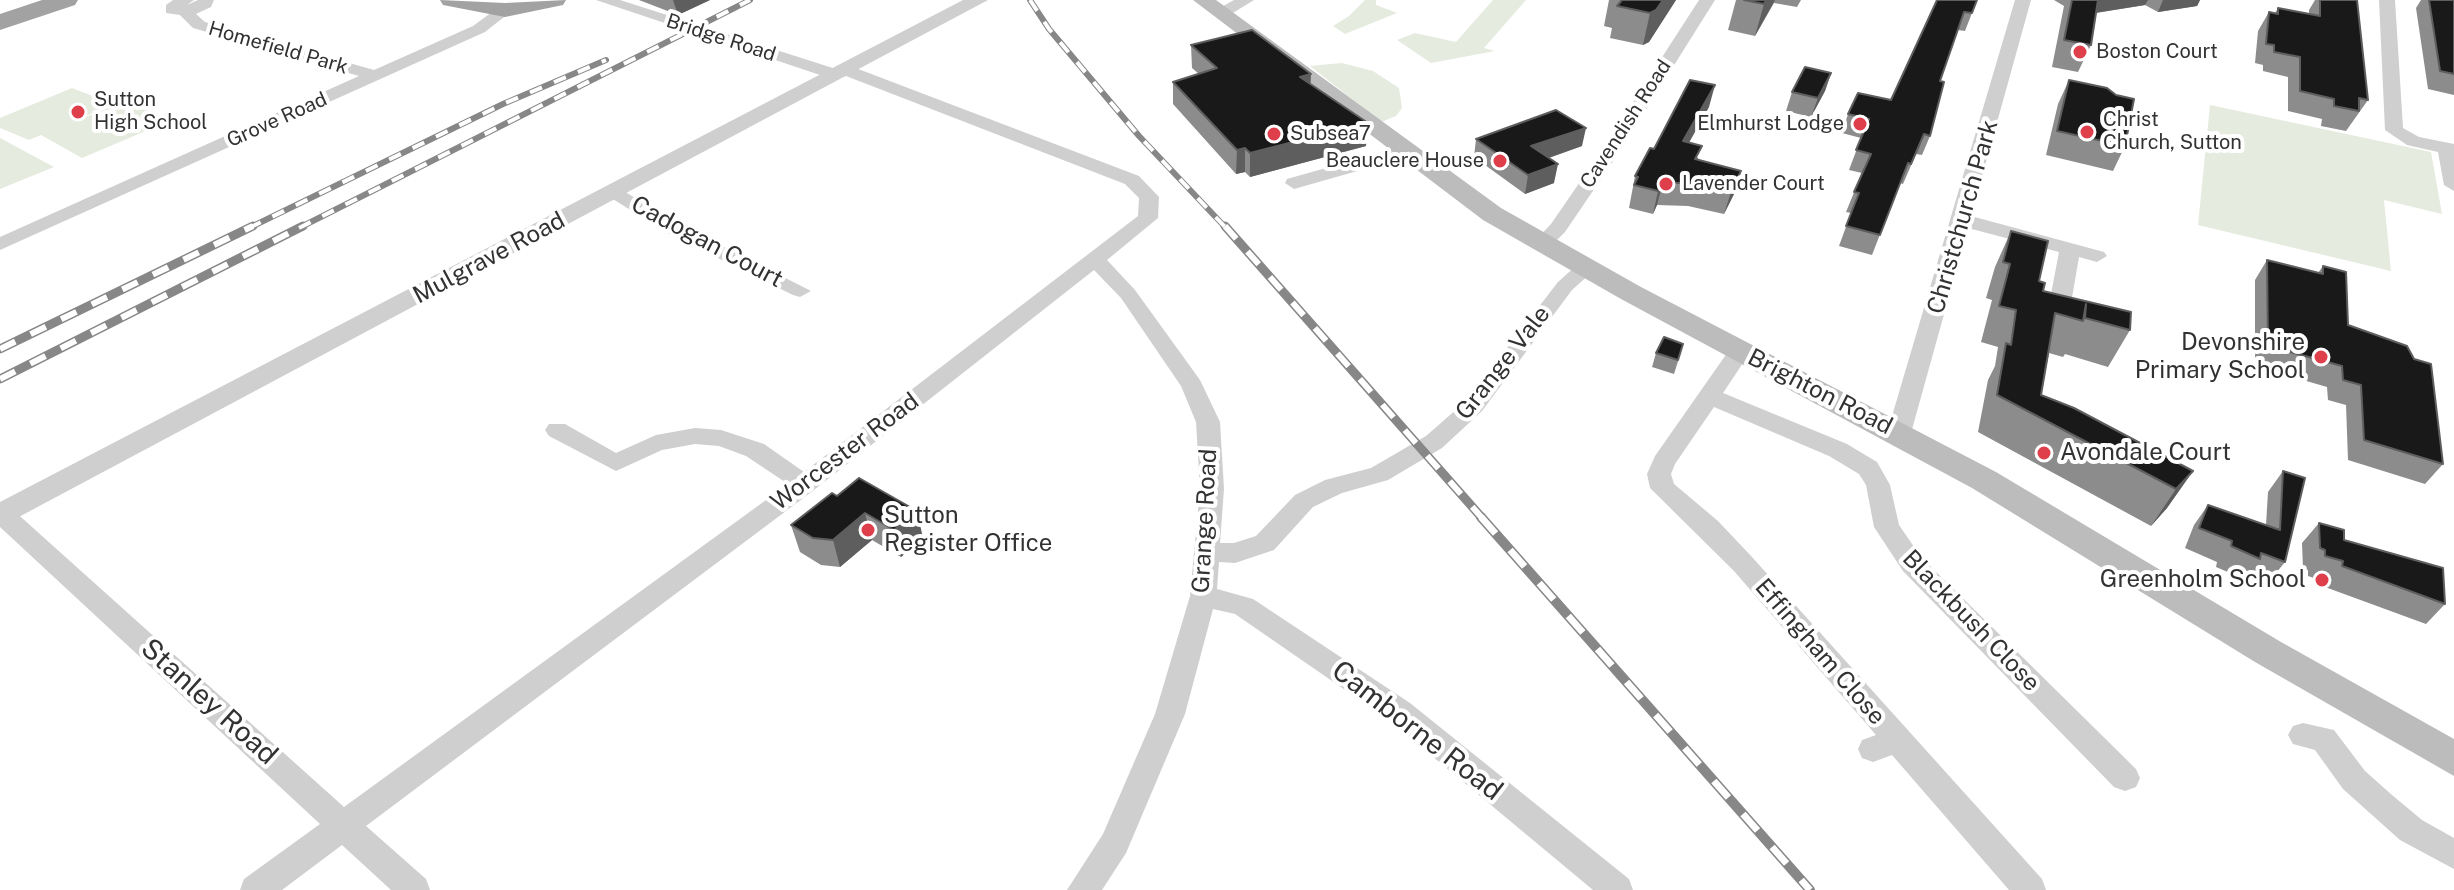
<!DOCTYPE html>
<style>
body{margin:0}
canvas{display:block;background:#fff}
</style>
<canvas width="2454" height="890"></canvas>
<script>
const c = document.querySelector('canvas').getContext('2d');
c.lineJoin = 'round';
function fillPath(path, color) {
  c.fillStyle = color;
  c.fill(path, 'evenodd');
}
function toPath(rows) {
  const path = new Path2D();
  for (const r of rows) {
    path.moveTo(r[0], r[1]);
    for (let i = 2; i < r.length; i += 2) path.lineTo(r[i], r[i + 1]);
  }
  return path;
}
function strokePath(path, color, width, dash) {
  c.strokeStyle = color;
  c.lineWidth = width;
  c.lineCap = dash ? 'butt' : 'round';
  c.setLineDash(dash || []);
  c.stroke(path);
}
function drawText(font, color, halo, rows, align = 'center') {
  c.font = font + ' "Public Sans",sans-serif';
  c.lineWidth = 8;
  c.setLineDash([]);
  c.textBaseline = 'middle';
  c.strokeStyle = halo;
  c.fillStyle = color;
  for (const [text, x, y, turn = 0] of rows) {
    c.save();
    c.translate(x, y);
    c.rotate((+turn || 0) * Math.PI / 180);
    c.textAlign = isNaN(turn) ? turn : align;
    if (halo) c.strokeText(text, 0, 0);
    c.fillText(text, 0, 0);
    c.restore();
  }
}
fillPath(toPath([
 [1365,0,1376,0,1376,5,1397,13,1345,34,1333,26,1349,16],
 [1493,0,1526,0,1484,48,1495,51,1431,63,1397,40,1415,33,1456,42],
 [1342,63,1373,71,1399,88,1402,108,1396,116,1381,122,1310,66],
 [72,88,113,104,68,124,128,100,169,121,82,158,41,135,29,140,0,128,0,118],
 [2210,105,2431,152,2442,214,2384,200,2391,271,2198,225],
 [0,138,54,167,0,189]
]), '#e5ebde');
fillPath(toPath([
 [173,0,194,0,187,5,198,0,214,0,211,7,196,14,205,22,374,70,473,26,499,7,513,10,485,32,0,250,0,237,359,76,193,28,180,15,166,13,166,5,173,0],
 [596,0,620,0,839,70,853,67,1139,176,1159,197,1158,218,1107,260,1135,290,1200,380,1220,422,1224,489,1220,543,1234,543,1256,536,1295,495,1325,480,1371,468,1426,436,1466,401,1558,282,1578,264,1592,264,1595,268,1592,272,1572,290,1482,411,1442,448,1388,480,1342,493,1313,507,1274,550,1235,563,1219,562,1217,589,1253,599,1410,703,1629,879,1633,890,1593,890,1390,721,1235,614,1213,609,1185,714,1126,853,1102,890,1067,890,1103,834,1155,714,1190,596,1200,489,1196,422,1181,386,1121,298,1094,270,814,490,366,826,426,879,430,890,391,890,342,845,282,890,240,890,244,879,320,824,0,527,0,507,12,509,344,807,788,484,746,456,719,446,695,444,662,450,616,471,549,436,545,430,549,424,565,424,616,453,656,435,695,428,721,430,764,444,804,472,1138,216,1139,198,1125,184,846,76,832,79,596,0],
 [1234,0,1254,0,1228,16,1216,16,1216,10,1234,0],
 [1699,0,1715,0,1622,148,1565,232,1549,248,1535,248,1532,244,1551,224,1604,147,1699,0],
 [2015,0,2031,0,1971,216,2104,252,2107,256,2097,262,2079,257,2069,315,2058,322,2047,315,2059,252,1968,228,1911,433,1899,441,1887,433,2015,0],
 [2379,0,2395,0,2403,128,2419,137,2454,144,2454,191,2444,185,2438,152,2407,145,2385,130,2379,0],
 [1404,146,1413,152,1410,156,1294,189,1285,183,1287,179,1404,146],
 [615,186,683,226,811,291,800,297,793,295,669,234,608,196,605,192,608,188,615,186],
 [1740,344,1751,351,1723,393,1847,444,1877,462,1890,485,1899,525,1921,557,2136,769,2140,778,2136,787,2125,791,2114,787,1903,571,1874,527,1866,485,1859,474,1829,456,1714,407,1675,464,1671,474,1674,484,1718,521,1752,557,2042,879,2046,890,2009,890,1892,755,1873,762,1862,758,1858,749,1862,740,1876,735,1734,571,1650,488,1647,474,1655,456,1732,346,1740,344],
 [2303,723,2334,730,2365,771,2392,795,2422,820,2454,838,2454,869,2400,840,2343,789,2315,750,2293,744,2288,735,2293,726,2303,723]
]), '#cfcfcf');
fillPath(toPath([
 [963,0,988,0,0,527,0,502,963,0]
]), '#cfcfcf');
fillPath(toPath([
 [1193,0,1216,0,1501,208,1641,287,1996,472,2281,642,2454,739,2454,776,2255,662,1972,488,1621,299,1483,220,1193,0]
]), '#bcbcbc');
fillPath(toPath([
 [42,0,78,0,75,5,0,30,0,14,42,0],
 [440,0,505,3,566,0,563,5,505,17,443,5,440,0]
]), '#a2a2a2');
const railFar2 = toPath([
 [1030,0,1049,29,1139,136,1226,228],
 [249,228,503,104,606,60],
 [299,228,750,0]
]);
const railFar1 = toPath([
 [1225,226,1483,519],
 [0,349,253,226],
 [0,379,303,226]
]);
const rail = toPath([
 [1481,517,1810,890]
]);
strokePath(railFar2, '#878787', 6);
strokePath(railFar1, '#878787', 9);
strokePath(rail, '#878787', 10);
strokePath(railFar2, '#fff', 4, [13]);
strokePath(railFar1, '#fff', 6, [17]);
strokePath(rail, '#fff', 7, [22]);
fillPath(toPath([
 [639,0,710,0,678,15],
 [1609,0,1676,0,1649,42,1643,45,1610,38,1612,28,1604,26],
 [1736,0,1801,0,1797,7,1774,3,1755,36,1728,30],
 [1937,0,1977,0,1965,31,1958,30,1940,81,1930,136,1922,155,1916,154,1903,184,1900,183,1872,255,1839,246,1851,213,1846,212,1862,173,1849,170,1861,138,1842,133,1848,114,1891,100],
 [2054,0,2200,0,2197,6,2158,12,2145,5,2096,13,2091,45,2078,72,2052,67,2064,6],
 [2315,0,2357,0,2368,100,2346,131,2321,126,2322,119,2288,111,2288,77,2263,71,2263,65,2255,63,2258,31,2269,12,2275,13,2278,8,2309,14,2309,10],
 [2421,0,2454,0,2454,95,2428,89,2416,8],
 [1191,45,1311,84,1366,146,1250,177,1245,172,1236,174,1173,104,1173,82,1199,74,1192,68],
 [1831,73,1825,91,1811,117,1786,111,1792,92],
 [2069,80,2125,146,2113,171,2046,155,2058,104],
 [1709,107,1689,143,1699,160,1734,194,1724,214,1688,206,1657,205,1653,214,1629,208,1635,176,1654,149],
 [1476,139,1582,146,1549,158,1554,183,1525,194,1474,157],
 [2011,231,2043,291,2130,330,2108,367,2065,354,2063,357,2049,353,2041,395,2193,471,2167,508,2151,526,1978,432,1988,380,1995,366,1998,347,1981,342,1992,300,1986,298,1995,267],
 [2267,260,2318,273,2323,266,2348,325,2443,464,2425,484,2348,460,2346,405,2328,400,2327,387,2255,366,2255,280],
 [1656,353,1679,358,1674,374,1652,367],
 [2283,471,2285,562,2268,583,2248,574,2244,579,2216,567,2217,562,2185,548,2194,525,2208,505,2266,525,2268,492],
 [832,493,923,538,901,557,872,540,840,567,821,565,800,552,791,525],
 [2319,523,2344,540,2445,604,2426,624,2325,587,2326,582,2308,576,2308,570,2303,569,2302,543]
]), '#8c8c8c');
fillPath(toPath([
 [673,0,710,0,678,15],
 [1663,0,1676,0,1649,42,1643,45,1650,13],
 [1766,0,1775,0,1755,36,1764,4],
 [2094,0,2148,0,2145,5,2088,14],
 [2163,0,2200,0,2197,6,2158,12],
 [1831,73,1825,91,1811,117,1818,98],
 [1311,74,1310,97,1300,77],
 [1715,85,1709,107,1677,163,1683,141],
 [1368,123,1366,146,1250,177,1250,153],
 [1586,128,1582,146,1528,165,1531,146],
 [1245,148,1245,172,1236,174,1237,150],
 [1558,164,1554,183,1525,194,1528,175],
 [1741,171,1734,194,1724,214,1731,192],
 [1663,182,1657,205,1653,214,1658,191],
 [2193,471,2167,508,2151,526,2176,489],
 [917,511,923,538,901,557,894,530],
 [865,513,872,540,840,567,833,540]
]), '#5e5e5e');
const building = toPath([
 [1622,0,1663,0,1656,10,1650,13,1617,6,1622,0],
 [1744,0,1766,0,1764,4,1744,0],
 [1937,0,1977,0,1972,13,1964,12,1940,81,1944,82,1930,136,1924,134,1911,164,1908,163,1880,235,1846,226,1859,193,1854,192,1871,154,1856,150,1869,119,1848,114,1858,93,1891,100,1937,0],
 [2072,0,2098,0,2091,45,2064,40,2072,0],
 [2320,0,2357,0,2368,100,2359,98,2359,111,2334,106,2334,99,2300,91,2300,57,2274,52,2274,45,2266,44,2269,12,2278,14,2278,8,2320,16,2320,0],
 [2429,0,2454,0,2454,74,2440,71,2429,0],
 [1252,30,1311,74,1300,77,1368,123,1250,153,1245,148,1237,150,1173,82,1217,68,1191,45,1252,30],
 [1805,67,1831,73,1818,98,1792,92,1805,67],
 [1690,80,1715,85,1683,141,1702,146,1695,159,1741,171,1731,192,1694,184,1663,182,1658,191,1634,185,1638,177,1635,176,1650,148,1654,149,1690,80],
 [2069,80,2107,88,2116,95,2134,99,2125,146,2057,131,2069,80],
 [1556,110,1586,128,1531,146,1558,164,1528,175,1476,139,1556,110],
 [2011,231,2048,241,2039,281,2045,283,2043,291,2131,312,2130,330,2085,318,2086,304,2083,321,2055,313,2041,395,2074,408,2193,471,2176,489,1997,395,2006,343,2011,345,2016,310,1999,306,2010,264,2003,262,2011,231],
 [2267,260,2323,274,2323,266,2346,272,2348,325,2407,346,2414,359,2431,364,2443,464,2364,440,2361,385,2343,380,2342,366,2268,346,2267,260],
 [1664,337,1683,344,1678,360,1656,353,1664,337],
 [2283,471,2305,478,2285,562,2261,553,2260,559,2231,546,2232,541,2199,528,2208,505,2280,530,2283,471],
 [859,478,917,511,894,530,865,513,833,540,813,538,791,525,832,493,837,496,859,478],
 [2319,523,2344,530,2344,540,2443,568,2445,604,2342,566,2343,561,2325,556,2325,550,2320,548,2319,523]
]);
fillPath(building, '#191919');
strokePath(building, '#5e5e5e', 2);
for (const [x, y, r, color] of [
 [2080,52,8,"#de3f4a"],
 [78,112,8,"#de3f4a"],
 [1860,124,8,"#de3f4a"],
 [2087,132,8,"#de3f4a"],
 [1274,134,8,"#de3f4a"],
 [1500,161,8,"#de3f4a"],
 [1666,184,8,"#de3f4a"],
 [2321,357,8,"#de3f4a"],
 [2044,453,8,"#de3f4a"],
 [868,530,8,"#de3f4a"],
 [2322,580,8,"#de3f4a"]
]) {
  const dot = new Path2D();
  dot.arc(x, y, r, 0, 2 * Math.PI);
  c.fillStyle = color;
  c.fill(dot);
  strokePath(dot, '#fff', 3);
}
drawText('20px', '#323232', '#fff', [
 ["Bridge Road",721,38,18],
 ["Homefield Park",278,48,16],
 ["Grove Road",277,120,-24],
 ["Cavendish Road",1626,124,-57]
]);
drawText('20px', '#323232', '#fff', [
 ["Boston Court",2096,52],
 ["Sutton",94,100],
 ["High School",94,123],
 ["Christ",2103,120],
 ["Church, Sutton",2103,143],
 ["Elmhurst Lodge",1844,124,"right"],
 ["Subsea7",1290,134],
 ["Beauclere House",1484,161,"right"],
 ["Lavender Court",1682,184]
], 'left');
drawText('24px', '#323232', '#fff', [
 ["Christchurch Park",1963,217,-74],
 ["Cadogan Court",707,242,28],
 ["Mulgrave Road",489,258,-28],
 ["Grange Vale",1503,363,-52],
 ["Brighton Road",1820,392,27],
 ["Worcester Road",845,452,-37],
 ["Grange Road",1205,521,-87],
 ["Blackbush Close",1971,621,46],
 ["Effingham Close",1820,652,49]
]);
drawText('24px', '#323232', '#fff', [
 ["Devonshire",2305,343],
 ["Primary School",2305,371],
 ["Avondale Court",2060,453,"left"],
 ["Sutton",884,516,"left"],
 ["Register Office",884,544,"left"],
 ["Greenholm School",2306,580]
], 'right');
drawText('28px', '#323232', '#fff', [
 ["Stanley Road",209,702,42],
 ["Camborne Road",1417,731,38]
]);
</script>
